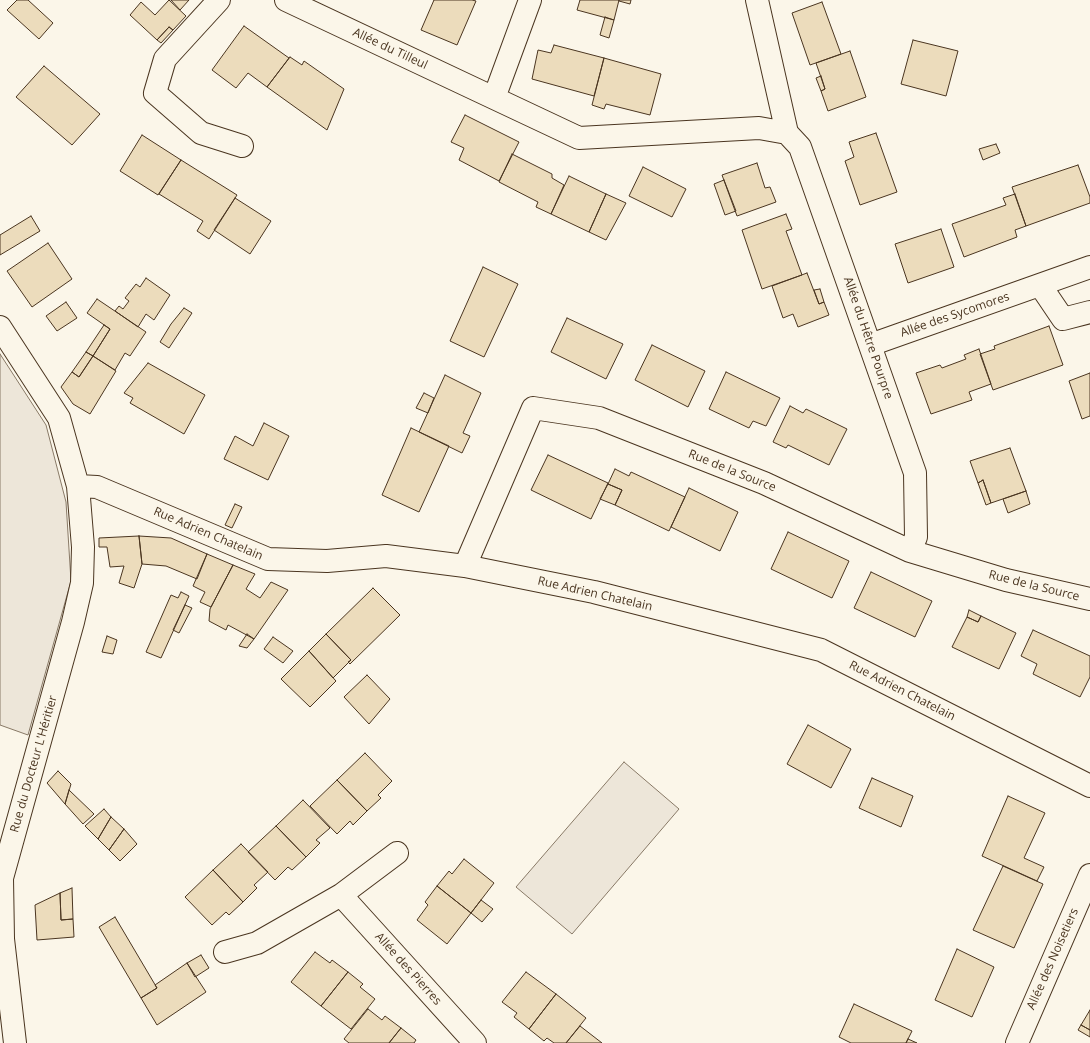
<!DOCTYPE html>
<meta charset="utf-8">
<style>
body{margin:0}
canvas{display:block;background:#fbf6e9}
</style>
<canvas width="1090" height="1043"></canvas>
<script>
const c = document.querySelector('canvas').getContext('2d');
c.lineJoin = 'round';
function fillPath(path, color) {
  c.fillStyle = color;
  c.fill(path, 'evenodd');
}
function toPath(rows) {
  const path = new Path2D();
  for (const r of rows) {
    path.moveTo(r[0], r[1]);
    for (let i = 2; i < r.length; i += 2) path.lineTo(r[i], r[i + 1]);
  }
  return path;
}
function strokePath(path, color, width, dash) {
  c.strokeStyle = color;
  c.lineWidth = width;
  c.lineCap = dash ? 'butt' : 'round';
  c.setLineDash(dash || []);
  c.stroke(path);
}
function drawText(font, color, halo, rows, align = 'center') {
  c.font = font + ' "Open Sans",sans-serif';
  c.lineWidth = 3;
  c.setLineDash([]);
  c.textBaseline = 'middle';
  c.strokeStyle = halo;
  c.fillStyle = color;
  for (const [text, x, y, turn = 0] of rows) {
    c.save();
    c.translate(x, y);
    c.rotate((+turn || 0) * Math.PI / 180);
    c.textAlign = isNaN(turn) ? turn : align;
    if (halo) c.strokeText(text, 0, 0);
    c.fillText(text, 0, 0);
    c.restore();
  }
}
const green = toPath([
 [0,354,46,425,66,502,71,581,28,735,0,725,0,354],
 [624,762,679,809,572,934,516,887,624,762]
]);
fillPath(green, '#ede6d9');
strokePath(green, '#887966', 1);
const building = toPath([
 [17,0,28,0,53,23,39,39,7,10,17,0],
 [169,0,186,16,173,30,169,27,157,40,130,15,141,2,155,15,169,0],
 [171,0,189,0,180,10,171,0],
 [434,0,472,0,476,1,457,45,421,30,434,0],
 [580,0,619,0,614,20,577,10,580,0],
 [619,0,631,0,630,4,619,1,619,0],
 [822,2,841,54,810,65,792,13,822,2],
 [605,17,614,20,609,38,600,35,605,17],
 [244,26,289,58,267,87,248,73,236,88,212,70,244,26],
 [169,27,173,30,161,43,157,40,169,27],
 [913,40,958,51,946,96,901,84,913,40],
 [554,45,604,58,594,96,532,79,538,50,551,53,554,45],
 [850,51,866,97,828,111,821,91,825,89,816,63,850,51],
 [290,57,302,65,304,61,344,89,327,130,267,87,290,57],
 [604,58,661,74,650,115,606,104,604,109,592,105,604,58],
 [44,66,100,114,72,145,16,97,44,66],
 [821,76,825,89,821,91,816,78,821,76],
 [465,115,519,142,499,181,459,160,464,148,451,142,465,115],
 [876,133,897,192,860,205,845,161,854,157,849,142,876,133],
 [142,135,181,160,158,195,120,171,142,135],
 [996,144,1000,153,983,160,979,149,996,144],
 [512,154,552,174,552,178,564,185,551,214,536,207,538,202,499,182,512,154],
 [181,160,237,195,209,239,197,231,203,221,159,194,181,160],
 [757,163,765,188,770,187,776,202,737,216,722,175,757,163],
 [1078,165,1090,197,1090,203,1026,226,1012,187,1078,165],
 [643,167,686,189,672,217,629,196,643,167],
 [569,176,606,194,589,232,551,214,569,176],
 [724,180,736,211,725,215,714,184,724,180],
 [606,194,626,203,606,240,589,232,606,194],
 [1015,194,1026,226,1015,230,1017,237,964,257,952,224,1006,205,1003,198,1015,194],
 [235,198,271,221,250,254,214,230,235,198],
 [786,214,792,229,786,231,802,275,762,289,742,230,786,214],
 [31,216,40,231,0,255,0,235,31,216],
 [941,229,954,267,908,283,895,244,941,229],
 [48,243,72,279,32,307,7,271,48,243],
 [483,267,518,284,484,357,450,341,483,267],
 [807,273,819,304,824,302,829,315,798,327,793,314,783,318,772,286,807,273],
 [146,278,170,295,154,320,146,314,138,327,115,311,119,306,123,309,129,301,125,298,136,284,140,287,146,278],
 [820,289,824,302,819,304,814,290,820,289],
 [97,299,146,332,130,356,125,353,115,370,93,356,110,329,87,313,97,299],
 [66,302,77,318,57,331,46,316,66,302],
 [184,308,192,313,169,348,160,342,171,324,184,308],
 [567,318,623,344,606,379,551,352,567,318],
 [104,325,110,329,93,356,86,352,104,325],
 [1049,326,1063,365,993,390,980,354,995,349,994,346,1049,326],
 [652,345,705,371,688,407,635,380,652,345],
 [979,349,991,384,969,392,972,400,931,414,916,373,940,365,942,368,966,359,964,355,979,349],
 [86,352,93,356,79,377,72,372,86,352],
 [93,356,116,371,90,414,73,404,61,387,72,372,79,377,93,356],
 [148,363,205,395,184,434,130,403,133,398,124,393,148,363],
 [726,372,780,398,766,426,753,421,749,428,709,409,726,372],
 [1090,373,1090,416,1082,419,1069,381,1090,373],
 [445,375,481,393,463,433,470,436,462,453,419,432,445,375],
 [424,393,434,398,428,413,416,408,424,393],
 [790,406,803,413,806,409,847,429,829,465,788,445,786,448,773,442,790,406],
 [264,423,289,436,268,480,224,459,235,436,253,446,264,423],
 [411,428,449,446,419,512,382,495,411,428],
 [1010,448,1026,491,991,503,983,480,978,483,970,461,1010,448],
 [548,455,608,483,591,519,531,490,548,455],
 [615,469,629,476,631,472,685,497,669,531,615,505,622,490,608,484,615,469],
 [983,480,991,503,986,505,978,483,983,480],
 [608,484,622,490,615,505,600,499,608,484],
 [689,488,738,512,720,551,671,527,689,488],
 [1026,491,1030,504,1008,513,1003,499,1026,491],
 [235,504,242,507,232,528,225,525,235,504],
 [788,532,849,561,832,598,771,569,788,532],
 [139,536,171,538,207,554,197,579,166,566,142,564,139,536],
 [139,536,142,564,134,588,119,583,124,566,110,567,107,547,99,547,99,538,139,536],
 [207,554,233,565,211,607,200,602,205,592,193,586,207,554],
 [233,565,255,574,246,589,260,598,271,582,288,590,254,639,228,625,226,630,209,621,210,609,233,565],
 [871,572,932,601,915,637,854,608,871,572],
 [373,588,400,615,350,664,348,662,351,660,326,634,373,588],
 [181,592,189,596,161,658,146,652,171,595,178,598,181,592],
 [185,605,192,608,179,633,173,630,185,605],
 [969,610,981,616,978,622,967,617,969,610],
 [981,616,1016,633,999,669,952,647,967,617,978,622,981,616],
 [1033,630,1090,656,1090,677,1080,697,1033,674,1037,664,1021,656,1033,630],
 [247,634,254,639,247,648,239,646,247,634],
 [326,634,351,660,333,678,309,651,326,634],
 [107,636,117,640,113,654,102,652,107,636],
 [273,637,293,651,283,663,264,649,273,637],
 [309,651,336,681,310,707,281,679,309,651],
 [367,675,390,699,369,724,344,697,367,675],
 [808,725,851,749,831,788,787,764,808,725],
 [365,753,392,781,378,795,381,798,367,811,337,780,365,753],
 [58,771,71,784,65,804,47,783,58,771],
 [872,778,913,796,901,827,859,808,872,778],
 [337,780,367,811,353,825,350,821,337,834,310,806,337,780],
 [69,790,94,814,83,824,65,804,69,790],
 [1008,796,1045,813,1024,858,1044,867,1037,881,982,856,1008,796],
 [303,800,330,828,316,840,320,843,306,857,276,826,303,800],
 [104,809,111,817,98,839,85,826,104,809],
 [111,817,124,829,109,850,98,839,111,817],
 [276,826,306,857,292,870,288,867,275,880,248,852,276,826],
 [124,829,137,844,120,861,109,850,124,829],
 [241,844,268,872,254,885,257,888,243,902,213,870,241,844],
 [464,859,494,883,471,913,437,886,449,871,452,874,464,859],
 [1003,866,1043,884,1014,948,973,930,1003,866],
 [213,870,243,902,229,915,226,912,212,925,185,897,213,870],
 [437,886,471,913,447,944,417,920,428,905,425,902,437,886],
 [72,888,73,919,61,920,60,893,72,888],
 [60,893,61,920,73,919,74,937,37,940,35,905,60,893],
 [481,900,493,909,482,922,471,913,481,900],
 [115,917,157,988,141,998,99,927,115,917],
 [957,949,994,967,972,1017,935,1000,957,949],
 [315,952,330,963,332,960,348,972,321,1006,291,982,315,952],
 [201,955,209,968,195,977,187,963,201,955],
 [187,963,206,992,157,1025,141,998,157,988,155,985,187,963],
 [348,972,363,984,360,987,375,999,351,1029,321,1006,348,972],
 [526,972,556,994,529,1029,514,1017,517,1013,502,1002,526,972],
 [556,994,586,1018,566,1043,554,1043,547,1038,544,1041,529,1029,556,994],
 [854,1004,912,1031,906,1043,851,1043,839,1037,854,1004],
 [368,1009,382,1020,385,1016,401,1028,389,1043,349,1043,344,1039,368,1009],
 [1090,1010,1090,1030,1081,1025,1090,1010],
 [1081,1025,1090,1030,1090,1037,1078,1030,1081,1025],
 [580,1026,602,1043,566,1043,580,1026],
 [401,1028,416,1040,414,1043,389,1043,401,1028],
 [908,1039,917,1043,906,1043,908,1039]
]);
fillPath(building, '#ecdcbc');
strokePath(building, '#4a3520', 1);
const minor = toPath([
 [219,0,165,59,155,93,201,133,242,146],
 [286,0,494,98],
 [530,0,494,98,579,138,759,128,787,133],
 [757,0,787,133,800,147,915,473,916,537,910,551],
 [1040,285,1063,319,1090,312],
 [0,327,59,418,78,486,83,547,82,583,73,622,2,878,3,939,15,1043],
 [870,345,1090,267],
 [78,486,97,487,268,559,327,561,386,556,465,566,594,592,821,650,1090,786],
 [465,566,533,408,599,418,764,483,910,551,1006,580,1090,599],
 [341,895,475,1043],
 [225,952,257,943,341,895,397,853],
 [1017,1043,1090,875]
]);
strokePath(minor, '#4a3520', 24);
strokePath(minor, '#fbf6e9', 22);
drawText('12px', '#4a3520', '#fbf6e9', [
 ["Allée du Tilleul",390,49,25],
 ["Allée des Sycomores",955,315,-19],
 ["Allée du Hêtre Pourpre",868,338,71],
 ["Rue de la Source",732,471,22],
 ["Rue Adrien Chatelain",208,534,23],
 ["Rue de la Source",1034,586,14],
 ["Rue Adrien Chatelain",595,594,13],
 ["Rue Adrien Chatelain",902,691,27],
 ["Rue du Docteur L'Héritier",34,764,-74],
 ["Allée des Noisetiers",1053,959,-66],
 ["Allée des Pierres",408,969,48]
]);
</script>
